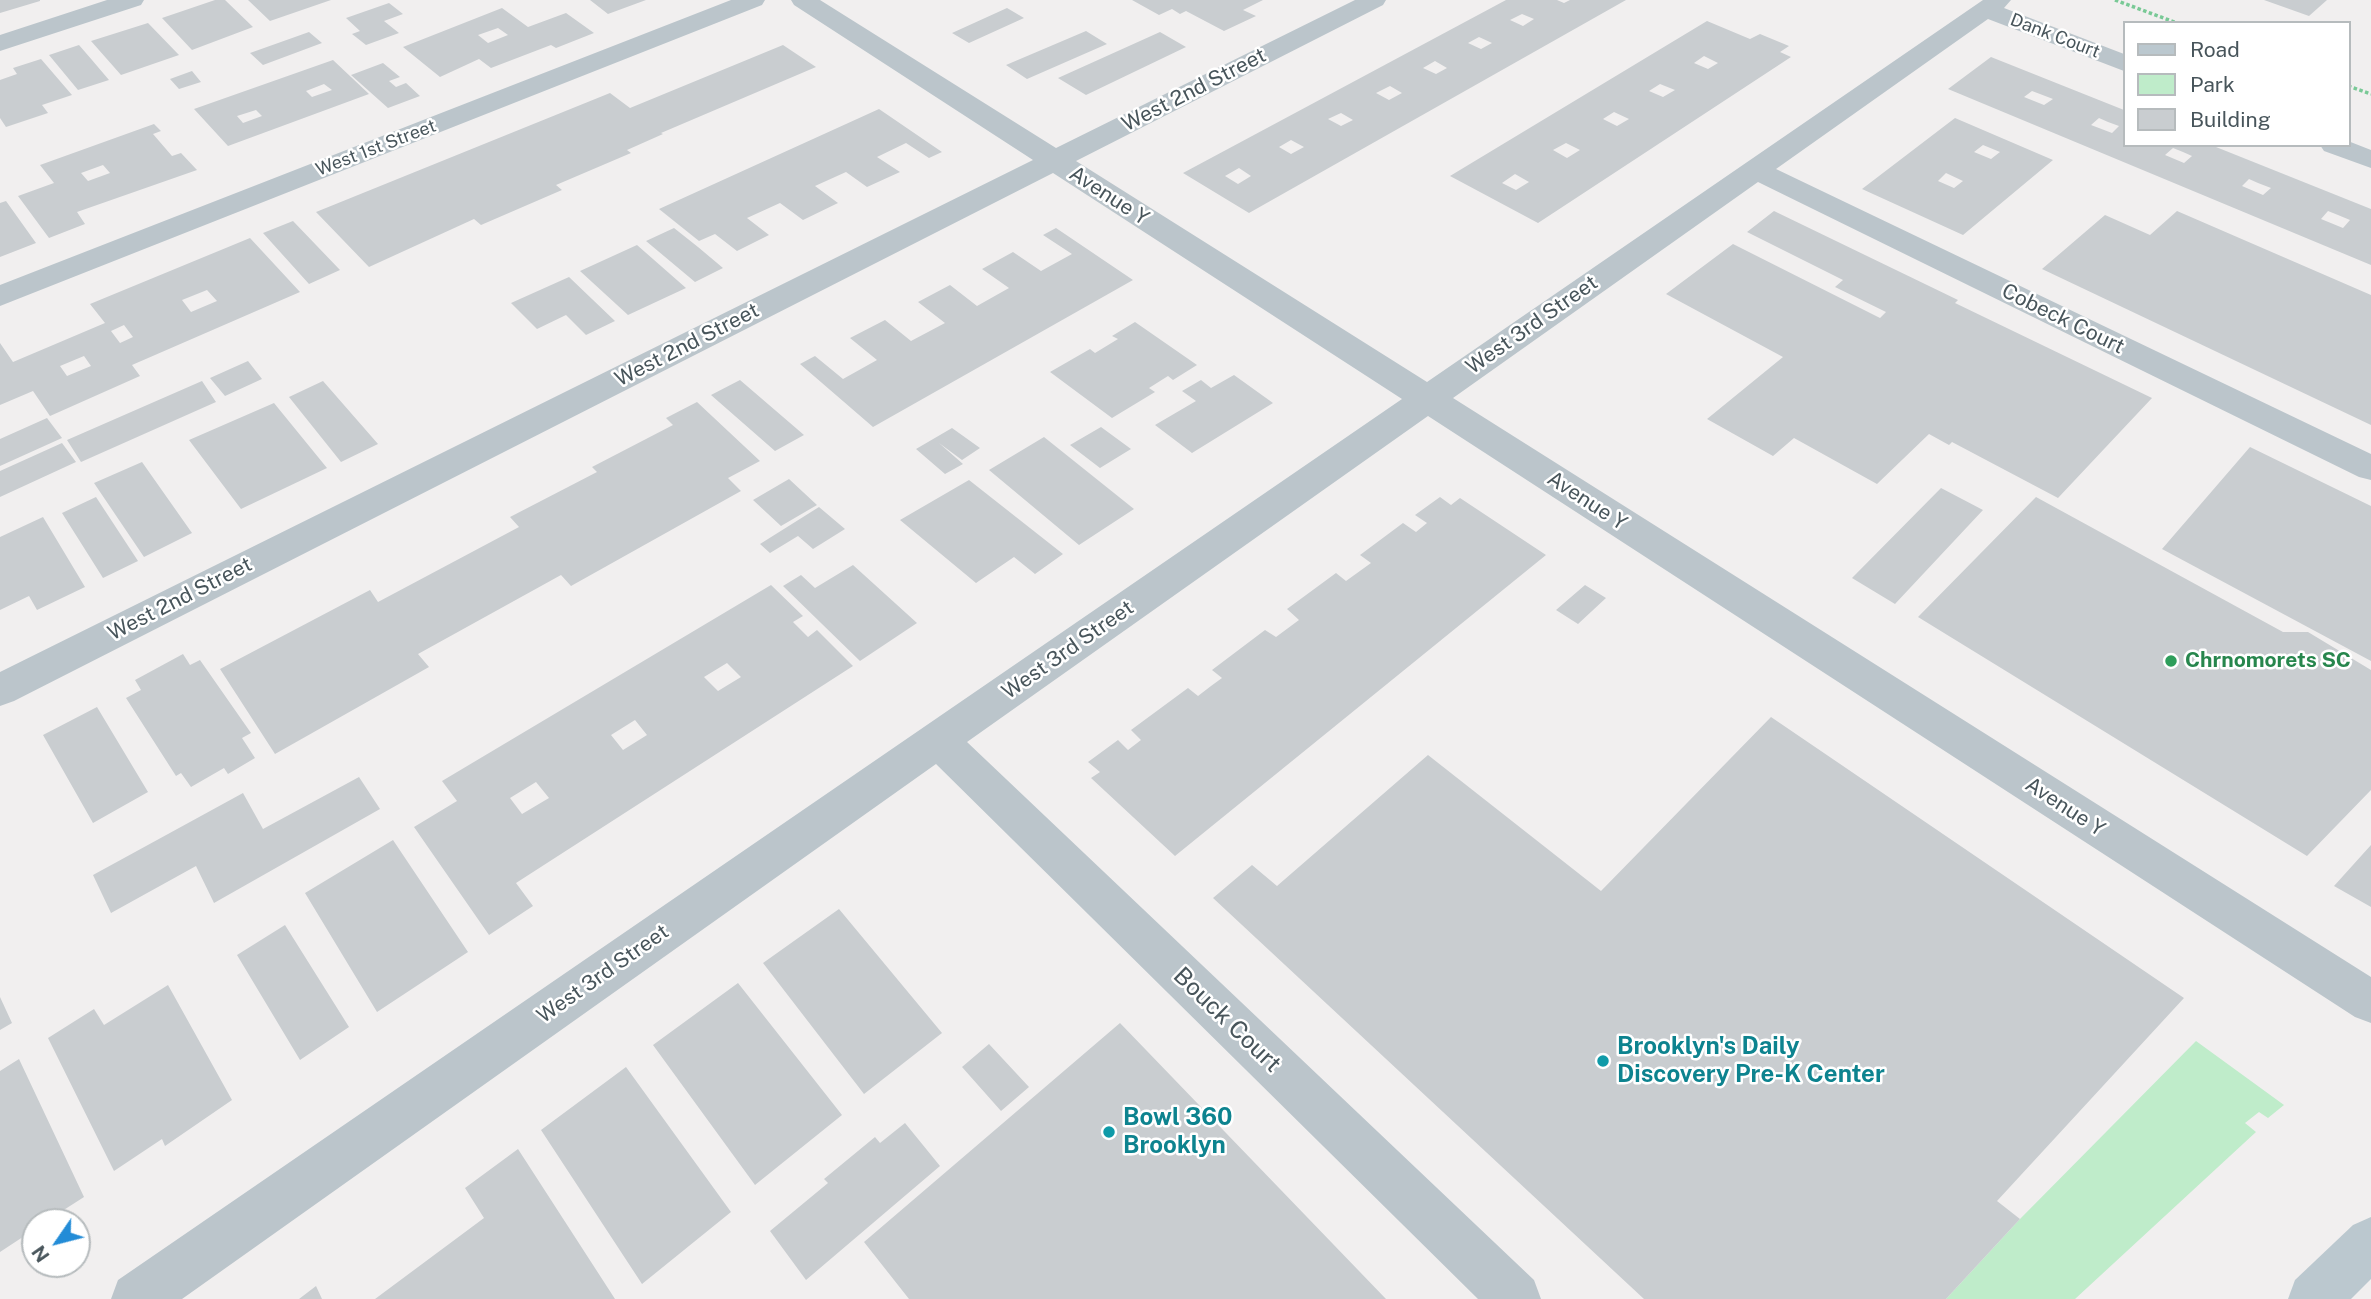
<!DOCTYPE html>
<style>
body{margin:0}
#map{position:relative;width:2371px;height:1299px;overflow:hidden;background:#f1efef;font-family:"Public Sans",sans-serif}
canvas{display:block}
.legend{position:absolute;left:2123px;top:21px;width:228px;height:126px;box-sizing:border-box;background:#fff;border:2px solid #b6bbbd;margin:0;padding:9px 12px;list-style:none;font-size:21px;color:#48555b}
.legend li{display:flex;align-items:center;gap:14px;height:35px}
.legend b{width:35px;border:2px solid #b6bbbd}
.north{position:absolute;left:21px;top:1208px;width:70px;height:70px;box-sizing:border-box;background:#fff;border:2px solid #b6bbbd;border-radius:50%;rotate:235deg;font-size:19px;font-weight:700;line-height:28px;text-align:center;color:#48555b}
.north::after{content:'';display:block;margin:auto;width:24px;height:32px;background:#238cd7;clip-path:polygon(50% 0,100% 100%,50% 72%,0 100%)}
</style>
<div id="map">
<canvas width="2371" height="1299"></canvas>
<ul class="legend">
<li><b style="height:9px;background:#bbc8cf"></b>Road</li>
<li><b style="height:19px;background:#bfecca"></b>Park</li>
<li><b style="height:19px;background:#c9cdd0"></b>Building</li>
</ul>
<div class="north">N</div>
</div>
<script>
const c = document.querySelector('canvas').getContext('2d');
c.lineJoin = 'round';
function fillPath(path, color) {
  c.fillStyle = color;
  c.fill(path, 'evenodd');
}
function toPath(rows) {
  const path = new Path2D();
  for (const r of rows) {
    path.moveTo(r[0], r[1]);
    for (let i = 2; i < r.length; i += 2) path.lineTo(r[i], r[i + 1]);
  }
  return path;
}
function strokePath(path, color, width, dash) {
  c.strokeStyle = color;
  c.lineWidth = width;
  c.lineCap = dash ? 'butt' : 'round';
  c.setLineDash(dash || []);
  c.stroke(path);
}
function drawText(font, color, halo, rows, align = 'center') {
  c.font = font + ' "Public Sans",sans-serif';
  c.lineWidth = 5;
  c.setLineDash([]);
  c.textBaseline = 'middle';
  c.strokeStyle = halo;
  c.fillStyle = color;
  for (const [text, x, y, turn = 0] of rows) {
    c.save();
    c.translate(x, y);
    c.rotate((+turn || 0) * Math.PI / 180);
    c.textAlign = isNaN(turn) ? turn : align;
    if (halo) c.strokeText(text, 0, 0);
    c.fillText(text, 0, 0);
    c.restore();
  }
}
fillPath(toPath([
 [2196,1041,2284,1105,2268,1118,2259,1112,2245,1123,2256,1132,2075,1299,1946,1299,2020,1219]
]), '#bfecca');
fillPath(toPath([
 [0,0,40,0,40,1,0,13],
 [215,0,225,0,253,27,192,50,162,18],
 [248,0,331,0,270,21],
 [590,0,646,0,608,14],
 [1132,0,1263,0,1243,10,1256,16,1224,31,1186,11,1180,14,1172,9,1159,15],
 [1506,0,1557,0,1564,3,1570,0,1626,0,1249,213,1183,173],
 [1522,14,1534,19,1523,26,1510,20],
 [1479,37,1492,43,1481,49,1468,43],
 [1435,61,1447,68,1436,74,1423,68],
 [1390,86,1402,93,1389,100,1376,93],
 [1341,113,1353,120,1341,126,1328,119],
 [1291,140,1304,147,1291,154,1279,147],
 [1239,168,1251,176,1238,184,1225,176],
 [2264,0,2327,0,2309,16],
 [389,3,403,14,384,21,399,33,366,45,352,34,360,31,346,18],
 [502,8,528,27,566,13,594,33,556,48,551,45,491,68,479,59,440,77,403,47],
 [498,28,508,35,488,43,478,35],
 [1007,8,1024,18,969,43,952,33],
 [1707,21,1750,39,1760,34,1789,46,1780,52,1791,57,1538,223,1450,176],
 [1704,56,1718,63,1708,69,1694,63],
 [1660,84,1675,90,1663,97,1649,91],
 [1614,112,1629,119,1617,126,1603,119],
 [1566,143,1580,150,1567,158,1553,150],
 [1515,174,1529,182,1516,190,1502,183],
 [148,23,179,55,121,75,91,41],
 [1086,31,1107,44,1027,79,1006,65],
 [309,32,322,43,263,65,250,53],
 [1160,32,1186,47,1086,95,1058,78],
 [79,45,92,60,109,80,78,90,49,55],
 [783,45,816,67,661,133,663,134,627,150,631,153,556,185,562,190,481,225,474,219,369,267,316,212,610,93,630,108],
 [1991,57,2124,110,2124,145,2211,145,2371,209,2371,265,1948,89],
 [2032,91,2040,94,2053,99,2044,105,2024,97],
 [2099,118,2108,122,2119,126,2112,133,2091,125],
 [2173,148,2183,152,2192,156,2184,163,2165,155],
 [2249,179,2258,183,2271,188,2263,195,2242,186],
 [2328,211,2338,215,2350,220,2343,228,2321,219],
 [41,59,72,95,42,105,48,113,6,127,0,118,0,80,17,74,13,68],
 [333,60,369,94,228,146,194,109],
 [324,84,332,90,312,97,306,91],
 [256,110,262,116,243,123,237,116],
 [383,63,400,77,389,81,396,87,406,83,420,96,388,108,351,75],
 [192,71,201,82,179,89,170,79],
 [879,109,942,152,929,158,906,143,877,157,900,172,867,187,846,172,815,186,838,203,803,220,780,203,747,218,769,235,737,251,715,234,699,241,659,209],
 [1955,118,2053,160,1963,235,1862,189],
 [1983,145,2000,152,1991,159,1974,152],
 [1946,173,1963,181,1954,188,1938,181],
 [154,124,161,131,153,134,172,156,181,153,197,170,77,212,85,224,49,238,18,196,54,183,40,165],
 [103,165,110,173,88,181,81,173],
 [6,201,36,243,0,257,0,203],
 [1774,211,1958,300,1955,303,2152,398,2058,498,1952,442,1949,445,1929,434,1877,484,1794,438,1773,456,1707,419,1783,357,1666,294,1733,244,1880,318,1886,312,1835,287,1843,280,1747,232],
 [2177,211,2371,295,2371,425,2042,269,2105,215,2150,235],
 [293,221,340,270,309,284,263,233],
 [674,228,698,247,723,268,695,282,646,241],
 [1056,228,1133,280,873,427,800,364,815,356,843,379,877,360,850,338,885,320,911,341,945,323,918,302,950,285,977,306,1009,288,982,269,1013,252,1041,271,1072,254,1043,235],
 [250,238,300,292,132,365,140,376,50,416,33,391,0,405,0,343,13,362,105,323,90,304],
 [207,290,217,301,191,312,182,300],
 [124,325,133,337,120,343,111,331],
 [84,356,91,366,67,376,60,366],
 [637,245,686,288,628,315,580,271],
 [569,277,615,321,586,335,566,315,537,329,511,303],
 [1135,322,1197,365,1173,380,1168,376,1149,388,1155,392,1112,418,1050,372,1090,349,1095,353,1118,339,1112,336],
 [248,361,262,379,225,396,210,378],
 [1234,375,1273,403,1192,453,1155,425,1196,401,1182,391,1201,380,1211,388],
 [740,380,804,435,775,451,711,395],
 [202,381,216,402,81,462,67,440],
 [323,381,378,444,341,462,289,397],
 [697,402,760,461,728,478,741,491,571,586,561,575,418,654,429,667,275,754,220,669,370,590,378,602,519,527,510,517,597,472,592,467,673,425,666,418],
 [274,403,327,468,241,509,189,440],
 [47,418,62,438,0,466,0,439],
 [1101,427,1131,449,1100,468,1070,445],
 [952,428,980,448,962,460,939,443,963,464,945,474,916,449],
 [1044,437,1134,509,1079,545,989,470],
 [62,443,76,462,0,497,0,471],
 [2250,447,2371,506,2371,661,2162,549],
 [142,462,192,533,144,557,94,483],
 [789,479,817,505,781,526,753,500],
 [969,480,1063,554,1035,574,1014,557,976,583,900,520],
 [1941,488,1983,510,1895,604,1852,578],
 [96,497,138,561,103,578,62,513],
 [1440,497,1451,505,1460,498,1546,555,1175,856,1091,778,1100,772,1088,762,1118,740,1128,750,1141,740,1131,730,1188,688,1198,696,1211,686,1222,678,1212,670,1265,630,1276,637,1299,620,1287,609,1336,573,1346,581,1371,563,1360,555,1403,523,1416,532,1427,523,1415,515],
 [2036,497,2283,632,2308,632,2371,670,2371,790,2307,856,1918,617],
 [819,507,845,529,813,549,798,536,770,553,760,544],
 [43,517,85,587,37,610,29,596,0,610,0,537],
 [853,565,917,623,860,661,783,586,801,575,815,588],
 [771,585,803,616,793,622,808,637,817,630,853,666,516,883,533,906,489,935,414,827,457,801,442,781],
 [727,663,741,677,718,691,704,677],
 [635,720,647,735,623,750,611,735],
 [536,782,549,798,522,814,510,798],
 [1585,585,1606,598,1578,624,1556,610],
 [183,654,190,665,200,660,251,733,242,738,255,758,228,774,224,768,191,787,181,773,176,776,126,698,141,690,135,680],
 [97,707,148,792,93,823,43,735],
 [1771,717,2184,998,1997,1201,2020,1219,1946,1299,1644,1299,1213,898,1252,865,1277,886,1428,755,1601,891],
 [359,777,380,809,214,903,196,866,111,913,93,875,243,793,263,829],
 [393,840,468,952,377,1012,305,893],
 [2371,845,2371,907,2334,886],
 [839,909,942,1033,864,1094,763,963],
 [285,925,349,1027,300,1060,237,955],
 [738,983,842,1115,755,1185,653,1045],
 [168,985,232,1100,165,1146,162,1139,114,1171,48,1038,94,1009,104,1025],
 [0,997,12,1023,0,1030],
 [1120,1023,1386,1299,909,1299,864,1242],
 [989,1044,1029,1087,1001,1111,962,1067],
 [19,1059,84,1197,45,1222,35,1222,35,1229,0,1252,0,1071],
 [626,1067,731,1212,642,1284,541,1130],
 [905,1123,940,1166,806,1280,770,1231,828,1183,824,1179,875,1137,880,1143],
 [518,1149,615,1299,375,1299,484,1218,465,1188],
 [316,1286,322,1299,299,1299]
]), '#c9cdd0');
strokePath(toPath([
 [2115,0,2177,23],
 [2348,86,2371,94]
]), '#79c996', 3.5, [3.5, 2.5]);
fillPath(toPath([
 [107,0,144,0,141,5,0,51,0,35,107,0],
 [731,0,765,0,762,5,0,306,0,285,731,0],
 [791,0,820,0,1056,148,1355,0,1386,0,1383,5,1076,161,1427,382,1983,0,2011,0,2004,8,2124,54,2124,71,1988,19,1776,169,2371,454,2371,480,2359,477,1758,182,1453,398,2371,977,2371,1023,2355,1017,1428,416,967,742,1534,1280,1541,1299,1478,1299,936,764,182,1299,111,1299,118,1280,1402,399,1053,173,14,701,0,706,0,672,1033,160,794,5,791,0],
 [2348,141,2371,150,2371,168,2324,151,2320,145,2348,145,2348,141]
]), '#bbc5cb');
fillPath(toPath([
 [2371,1217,2371,1279,2351,1299,2288,1299,2295,1280,2353,1225,2371,1217]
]), '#bbc8cf');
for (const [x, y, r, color] of [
 [2171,661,7,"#2e9e5b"],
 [1603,1061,7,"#0f9aa8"],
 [1109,1132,7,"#0f9aa8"]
]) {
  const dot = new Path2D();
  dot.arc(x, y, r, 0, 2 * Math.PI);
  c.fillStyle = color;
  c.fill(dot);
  strokePath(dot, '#fff', 2.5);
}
drawText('18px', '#48555b', '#fff', [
 ["Dank Court",2055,36,21],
 ["West 1st Street",376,148,-21]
]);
drawText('21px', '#48555b', '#fff', [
 ["West 2nd Street",1194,90,-27],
 ["Avenue Y",1109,196,33],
 ["Cobeck Court",2063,319,26],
 ["West 3rd Street",1532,325,-35],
 ["West 2nd Street",687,345,-27],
 ["Avenue Y",1587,501,33],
 ["West 2nd Street",180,599,-27],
 ["West 3rd Street",1068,650,-35],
 ["Avenue Y",2065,807,33],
 ["West 3rd Street",603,974,-35]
]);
drawText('bold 21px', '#27864d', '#fff', [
 ["Chrnomorets SC",2185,661]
], 'left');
drawText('24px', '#48555b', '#fff', [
 ["Bouck Court",1227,1020,44]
]);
drawText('bold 24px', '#0d838f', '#fff', [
 ["Brooklyn's Daily",1617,1047],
 ["Discovery Pre-K Center",1617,1075],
 ["Bowl 360",1123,1118],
 ["Brooklyn",1123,1146]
], 'left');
</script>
